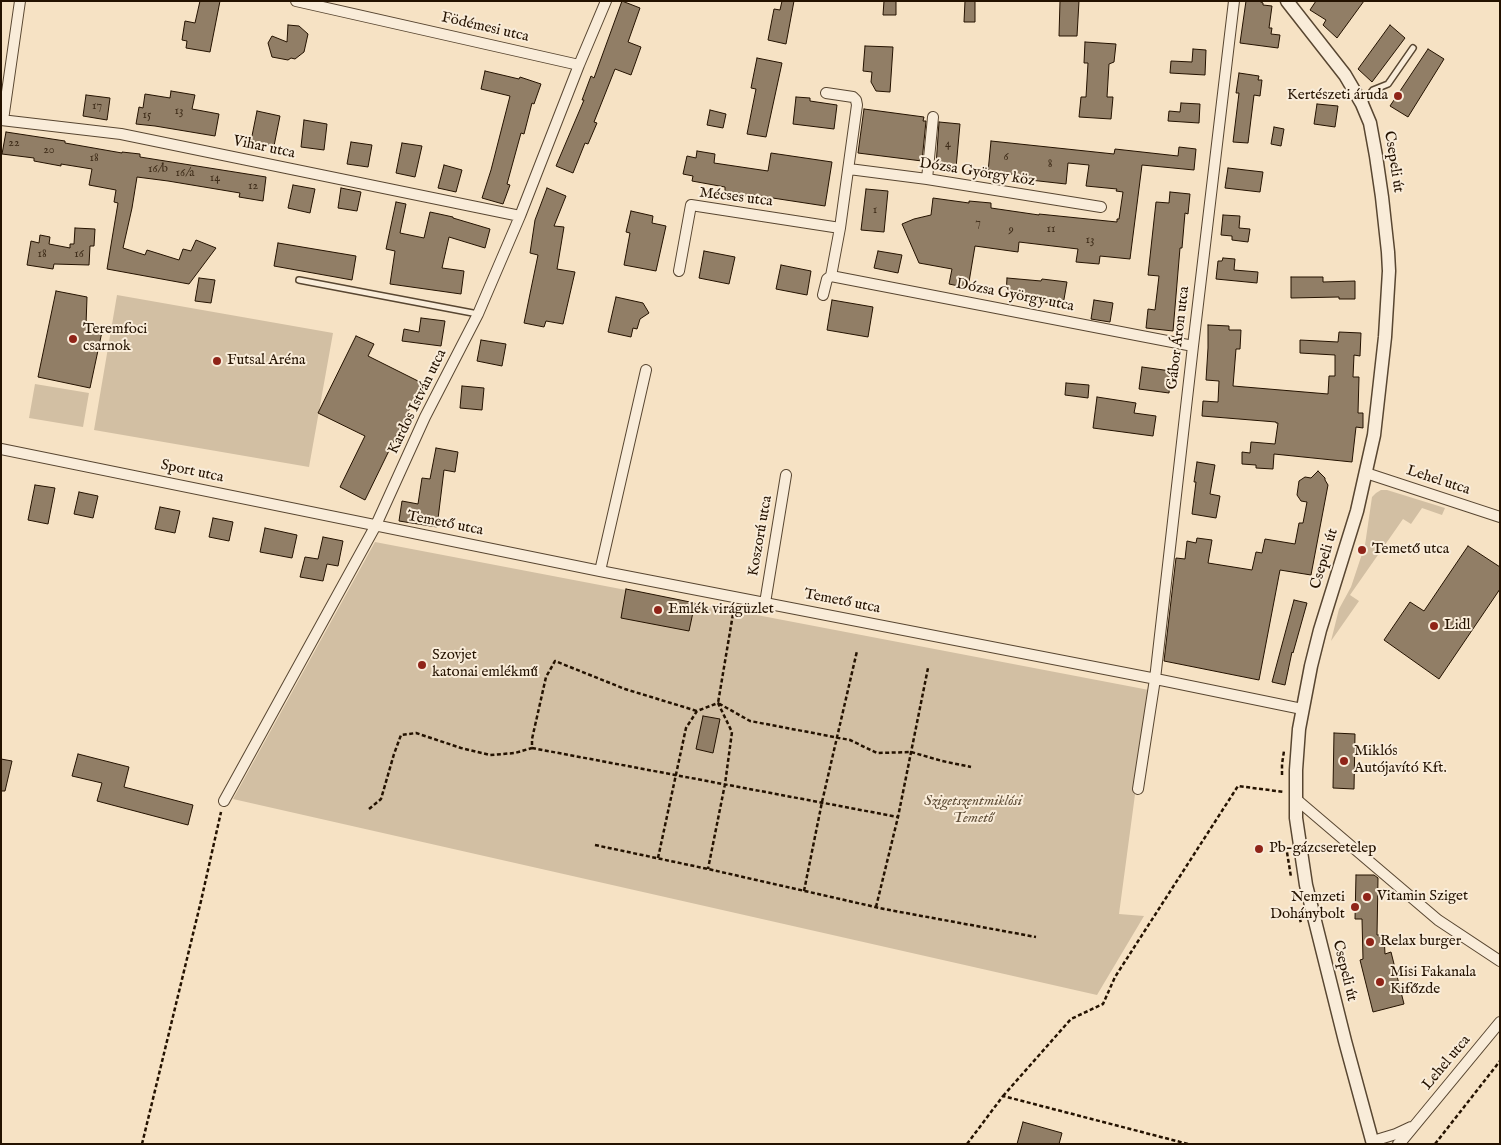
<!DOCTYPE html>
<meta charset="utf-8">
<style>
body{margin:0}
#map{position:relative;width:1501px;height:1145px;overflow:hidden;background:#f6e2c4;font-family:"IM FELL English",serif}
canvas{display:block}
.frame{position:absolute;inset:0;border:2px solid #241200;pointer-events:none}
</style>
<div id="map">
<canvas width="1501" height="1145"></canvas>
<div class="frame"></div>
</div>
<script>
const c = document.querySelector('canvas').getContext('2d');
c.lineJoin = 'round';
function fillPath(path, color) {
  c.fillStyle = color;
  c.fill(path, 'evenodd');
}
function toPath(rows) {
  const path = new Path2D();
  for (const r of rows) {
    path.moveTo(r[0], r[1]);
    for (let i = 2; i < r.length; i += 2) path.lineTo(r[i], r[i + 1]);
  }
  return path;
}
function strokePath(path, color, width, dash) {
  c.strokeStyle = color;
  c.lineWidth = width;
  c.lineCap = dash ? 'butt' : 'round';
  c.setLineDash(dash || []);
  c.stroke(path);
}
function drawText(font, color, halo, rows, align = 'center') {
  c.font = font + ' "IM FELL English",serif';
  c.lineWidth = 4;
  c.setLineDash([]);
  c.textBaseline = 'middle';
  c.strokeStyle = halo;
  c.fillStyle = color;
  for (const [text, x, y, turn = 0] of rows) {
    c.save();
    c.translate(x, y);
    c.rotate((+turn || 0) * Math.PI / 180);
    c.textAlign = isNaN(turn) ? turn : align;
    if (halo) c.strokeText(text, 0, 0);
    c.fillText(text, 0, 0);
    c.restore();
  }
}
fillPath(toPath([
 [117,295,333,333,309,467,94,430],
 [35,384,89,393,83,427,29,418],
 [1381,490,1387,490,1445,508,1442,515,1422,508,1411,524,1403,519,1350,595,1359,601,1331,641,1339,609,1351,587,1365,545,1372,497,1376,493],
 [375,542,1149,690,1119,914,1144,916,1097,995,233,799]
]), '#d2bfa3');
const building = toPath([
 [200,1,220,1,210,52,186,48,187,41,182,40,185,21,195,23,200,1],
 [622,1,640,8,628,42,641,47,631,75,615,69,594,122,597,123,588,144,585,143,573,173,556,166,584,100,582,100,591,76,594,78,622,1],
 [782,1,794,1,786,44,768,40,774,9,780,10,782,1],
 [884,1,896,1,896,15,883,15,884,1],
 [965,1,975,1,975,22,964,22,965,1],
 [1060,1,1079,1,1077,36,1059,36,1060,1],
 [1246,1,1259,1,1263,3,1263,5,1272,6,1269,28,1272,28,1271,34,1280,35,1278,48,1240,43,1246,1],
 [1316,1,1364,1,1337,38,1323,25,1326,20,1310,10,1316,1],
 [288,25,299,26,308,34,304,52,295,59,291,58,288,60,272,57,268,43,272,36,287,42,288,25],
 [1390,25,1405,38,1372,82,1358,69,1390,25],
 [1085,42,1116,44,1114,62,1109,64,1107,97,1113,97,1111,119,1079,117,1081,97,1086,97,1088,63,1084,63,1085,42],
 [865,46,893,47,890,92,876,91,871,82,872,72,863,71,865,46],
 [1193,49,1206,50,1205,75,1170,73,1171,61,1192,62,1193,49],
 [1428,49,1444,59,1408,117,1390,106,1428,49],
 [757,58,782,63,766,137,747,134,756,89,751,88,757,58],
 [485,71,519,79,520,77,541,84,534,104,532,103,524,134,521,133,507,184,510,185,503,204,482,198,491,170,510,96,481,89,485,71],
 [1239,73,1259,76,1258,80,1262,80,1260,96,1254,95,1248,143,1233,142,1239,93,1236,93,1239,73],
 [171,91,195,95,192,109,219,114,215,136,155,126,136,124,139,107,143,108,145,94,170,98,171,91],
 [86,95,110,98,107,120,83,116,86,95],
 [796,97,810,98,810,101,837,105,834,129,793,124,796,97],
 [1181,103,1200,104,1199,123,1168,121,1169,111,1180,112,1181,103],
 [1317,104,1338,106,1335,127,1314,124,1317,104],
 [864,109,924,117,923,121,926,121,922,161,858,153,864,109],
 [710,110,726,114,723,128,707,125,710,110],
 [257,111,280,116,274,146,251,141,257,111],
 [304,120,327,124,324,150,301,147,304,120],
 [939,122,960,124,956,168,936,166,939,122],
 [1274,127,1284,129,1281,146,1271,144,1274,127],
 [6,132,65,141,65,143,122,153,122,152,140,154,140,157,266,177,263,201,239,197,240,193,168,181,137,177,132,208,123,248,145,255,147,250,179,260,183,249,191,251,196,240,216,248,189,284,107,269,118,203,114,202,116,190,89,185,92,169,61,164,61,166,34,161,34,158,2,154,6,132],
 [991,141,1114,154,1115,149,1178,156,1179,147,1196,149,1194,170,1142,165,1130,259,1100,256,1099,264,1076,262,1078,249,1019,242,1018,252,975,246,968,288,949,284,952,269,919,263,902,224,914,219,931,215,933,198,969,203,969,201,991,203,991,208,1039,215,1039,214,1117,222,1117,219,1119,219,1123,192,1116,191,1117,189,1086,186,1089,165,1068,163,1066,184,1030,180,1030,176,988,172,991,141],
 [351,142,372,145,368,167,347,164,351,142],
 [402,143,422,146,415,177,396,173,402,143],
 [697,151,715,154,714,163,768,171,771,153,832,162,825,206,753,195,753,197,725,192,725,187,692,181,693,176,683,174,687,156,696,158,697,151],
 [444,165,462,170,456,192,438,188,444,165],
 [1228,168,1263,172,1260,192,1225,188,1228,168],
 [293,185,315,189,310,213,288,208,293,185],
 [341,188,361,192,357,211,338,208,341,188],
 [547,188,566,196,554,226,564,227,557,269,575,272,563,324,546,321,544,327,524,323,538,255,530,253,535,220,547,188],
 [866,189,888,191,884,232,861,230,866,189],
 [1170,192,1190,194,1188,214,1185,213,1182,248,1180,248,1173,331,1146,328,1148,309,1155,310,1159,276,1148,275,1156,202,1169,203,1170,192],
 [396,202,406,204,400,233,424,238,430,212,453,217,453,218,490,229,485,248,449,237,442,268,464,271,461,294,390,284,395,251,386,249,396,202],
 [631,211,653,216,652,223,666,226,656,271,624,265,630,233,626,232,631,211],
 [1223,215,1240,216,1239,228,1250,229,1248,242,1232,240,1232,236,1221,235,1223,215],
 [75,228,95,229,94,246,90,246,89,265,54,264,53,269,27,265,31,241,39,243,40,235,50,237,49,244,70,248,70,244,74,244,75,228],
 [278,243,356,256,352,280,274,266,278,243],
 [704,251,735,257,729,284,699,278,704,251],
 [878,251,902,255,898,273,874,268,878,251],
 [1223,258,1235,259,1234,270,1258,272,1257,283,1216,279,1218,261,1222,261,1223,258],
 [781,265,811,271,807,295,776,289,781,265],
 [1291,277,1323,277,1323,282,1355,281,1355,299,1339,299,1339,297,1291,298,1291,277],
 [199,278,215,280,211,303,195,301,199,278],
 [1007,278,1041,281,1042,279,1067,282,1063,305,1038,301,1039,298,1006,295,1007,278],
 [56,291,87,297,86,325,103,327,90,388,38,377,56,291],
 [616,297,643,303,649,313,640,319,637,329,633,328,631,337,608,332,616,297],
 [832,300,873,307,868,337,827,330,832,300],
 [1094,300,1113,303,1110,322,1091,319,1094,300],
 [421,318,445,321,441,346,402,341,404,329,419,332,421,318],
 [1208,325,1229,326,1229,330,1241,330,1240,349,1236,349,1233,386,1328,394,1329,376,1335,376,1335,355,1300,353,1300,340,1338,342,1339,332,1361,333,1360,356,1354,355,1353,377,1359,377,1358,413,1363,413,1363,428,1356,427,1352,462,1274,454,1273,469,1256,468,1256,465,1242,464,1242,452,1250,453,1251,442,1275,444,1278,423,1276,423,1276,422,1202,416,1203,401,1218,402,1219,381,1206,380,1208,348,1208,325],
 [356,336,374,344,368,356,422,383,365,500,340,487,365,436,318,413,356,336],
 [481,340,506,344,502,366,477,361,481,340],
 [1142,367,1171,371,1169,393,1139,389,1142,367],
 [1066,383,1089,385,1088,398,1065,395,1066,383],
 [462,386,484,388,482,410,460,408,462,386],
 [1097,397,1136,403,1134,413,1156,416,1153,436,1093,428,1097,397],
 [436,448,458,452,455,472,444,470,437,527,399,521,402,501,418,504,422,478,430,479,436,448],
 [1197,462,1215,465,1210,494,1220,496,1216,518,1192,514,1196,482,1194,482,1197,462],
 [1318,471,1325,478,1325,480,1328,485,1311,575,1280,570,1259,680,1164,661,1176,558,1185,559,1187,541,1196,543,1197,538,1212,540,1208,563,1252,570,1256,552,1262,553,1265,539,1295,544,1299,523,1303,523,1307,502,1301,501,1297,495,1299,481,1305,477,1311,478,1318,471],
 [35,485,55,488,48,524,28,520,35,485],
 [79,492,98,496,93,518,74,514,79,492],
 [160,507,180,511,175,533,155,529,160,507],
 [213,518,233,522,229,541,209,537,213,518],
 [265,528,297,535,292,558,260,552,265,528],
 [323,537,343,541,338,566,327,564,323,581,300,577,305,557,318,559,323,537],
 [1468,546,1500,567,1500,589,1439,679,1384,640,1410,602,1424,611,1468,546],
 [626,589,695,603,689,631,621,618,626,589],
 [1294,600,1307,603,1293,653,1292,652,1285,685,1272,682,1294,600],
 [703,716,720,719,713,753,696,749,703,716],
 [1334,733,1355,734,1354,789,1333,788,1334,733],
 [78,754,129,767,124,787,193,805,188,825,97,801,102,783,72,776,78,754],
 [1,759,12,761,5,791,1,791,1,759],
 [1356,875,1374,875,1378,878,1377,935,1384,935,1385,954,1391,952,1404,1004,1373,1012,1360,960,1363,959,1362,919,1355,919,1356,875],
 [1023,1122,1062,1133,1059,1144,1017,1144,1023,1122]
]);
fillPath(building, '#917e66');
strokePath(building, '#241200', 1);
const service = toPath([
 [1363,103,1373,90,1388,84,1413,48],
 [299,280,478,314]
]);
const minor = toPath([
 [296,1,579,65],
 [1,120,121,134,520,216],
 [3,120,20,1],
 [849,169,927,179,1101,207],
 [927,179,933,117],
 [679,271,691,205,840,228],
 [831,276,1193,346],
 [823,295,827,279,831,276,840,228,857,105,856,100,853,97,826,93],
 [1,449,600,571,1151,678,1302,709],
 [1366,473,1500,517],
 [600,571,646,370],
 [765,603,786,475],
 [1138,789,1155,679,1193,346,1234,1],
 [1296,799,1438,920,1500,961],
 [224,801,376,525,425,417,478,314,520,216,579,65,606,1],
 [1373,1141,1396,1134,1411,1127],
 [1398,1144,1401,1142,1500,1022]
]);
const tertiary = toPath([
 [1287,1,1345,75,1362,104,1370,123,1376,156,1382,197,1388,252,1389,271,1385,337,1374,435,1357,511,1320,630,1311,666,1299,729,1296,770,1296,818,1306,885,1345,1041,1373,1144]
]);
strokePath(service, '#584631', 8);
strokePath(minor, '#584631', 12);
strokePath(tertiary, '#584631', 15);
strokePath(toPath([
 [734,608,718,703,750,721,850,740,877,753,911,752,942,761,971,767],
 [532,748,898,817],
 [1282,775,1282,764,1284,751],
 [369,809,381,799,394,754,401,735,416,733,461,748,490,755,515,753,532,748,532,739,546,677,555,661,625,689,697,711],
 [595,845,708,869,884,909,1036,937],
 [1286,846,1291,877],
 [658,858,686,728,697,711,718,703,732,732,725,784,708,869],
 [804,891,822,802,857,651],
 [876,907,898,817,928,668],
 [1298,912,1301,923],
 [1003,1096,1071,1019,1103,1004,1115,977,1238,786,1284,792],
 [142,1144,201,901,221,812],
 [967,1144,1003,1096,1188,1144],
 [1435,1144,1500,1061]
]), '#241200', 2.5, [4, 2.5]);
strokePath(service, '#f9ecd9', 5);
strokePath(minor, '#f9ecd9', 10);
strokePath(tertiary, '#f9ecd9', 12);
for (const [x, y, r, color] of [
 [1398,96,5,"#8f2418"],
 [73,339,5,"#8f2418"],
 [217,361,5,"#8f2418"],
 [1362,550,5,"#8f2418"],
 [658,610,5,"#8f2418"],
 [1434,626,5,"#8f2418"],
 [422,665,5,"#8f2418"],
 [1344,761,5,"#8f2418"],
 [1259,849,5,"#8f2418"],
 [1367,897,5,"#8f2418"],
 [1355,907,5,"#8f2418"],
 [1370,942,5,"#8f2418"],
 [1380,982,5,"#8f2418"]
]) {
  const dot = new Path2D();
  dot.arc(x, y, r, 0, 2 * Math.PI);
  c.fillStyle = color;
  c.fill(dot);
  strokePath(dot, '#f9ecd9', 2);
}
drawText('12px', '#3f2d1a', null, [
 ["17",97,107],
 ["13",179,112],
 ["15",147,116],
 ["22",14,144],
 ["4",948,145],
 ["20",49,151],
 ["6",1006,158],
 ["18",94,159],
 ["8",1050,165],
 ["16/b",158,170],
 ["16/a",185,174],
 ["14",215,179],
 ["12",253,187],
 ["1",875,211],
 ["7",978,224],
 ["11",1051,230],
 ["9",1011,231],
 ["13",1090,241],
 ["18",42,255],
 ["16",79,255]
]);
drawText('15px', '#241200', '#f9ecd9', [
 ["Födémesi utca",485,28,13],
 ["Vihar utca",264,148,12],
 ["Csepeli út",1393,162,81],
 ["Dózsa György köz",977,173,9],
 ["Mécses utca",736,198,7],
 ["Dózsa György utca",1015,296,11],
 ["Gábor Áron utca",1179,338,-83],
 ["Kardos István utca",418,402,-64],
 ["Sport utca",192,472,12],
 ["Lehel utca",1438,481,18],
 ["Temető utca",445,524,11],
 ["Koszorú utca",761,536,-80],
 ["Csepeli út",1325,559,-73],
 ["Temető utca",842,602,11],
 ["Csepeli út",1344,971,76],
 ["Lehel utca",1447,1063,-50]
]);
drawText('15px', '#241200', '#f9ecd9', [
 ["Kertészeti áruda",1388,96,"right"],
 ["Teremfoci",83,330],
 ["csarnok",83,347],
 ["Futsal Aréna",227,361],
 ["Temető utca",1372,550],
 ["Emlék virágüzlet",668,610],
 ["Lidl",1444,626],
 ["Szovjet",432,656],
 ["katonai emlékmű",432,673],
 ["Miklós",1354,752],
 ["Autójavító Kft.",1354,769],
 ["Pb-gázcseretelep",1269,849],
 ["Vitamin Sziget",1377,897],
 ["Nemzeti",1345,898,"right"],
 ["Dohánybolt",1345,915,"right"],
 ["Relax burger",1380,942],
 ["Misi Fakanala",1390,973],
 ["Kifőzde",1390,990]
], 'left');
drawText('italic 15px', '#614f39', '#f9ecd9', [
 ["Szigetszentmiklósi",973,802],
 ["Temető",973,819]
]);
</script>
